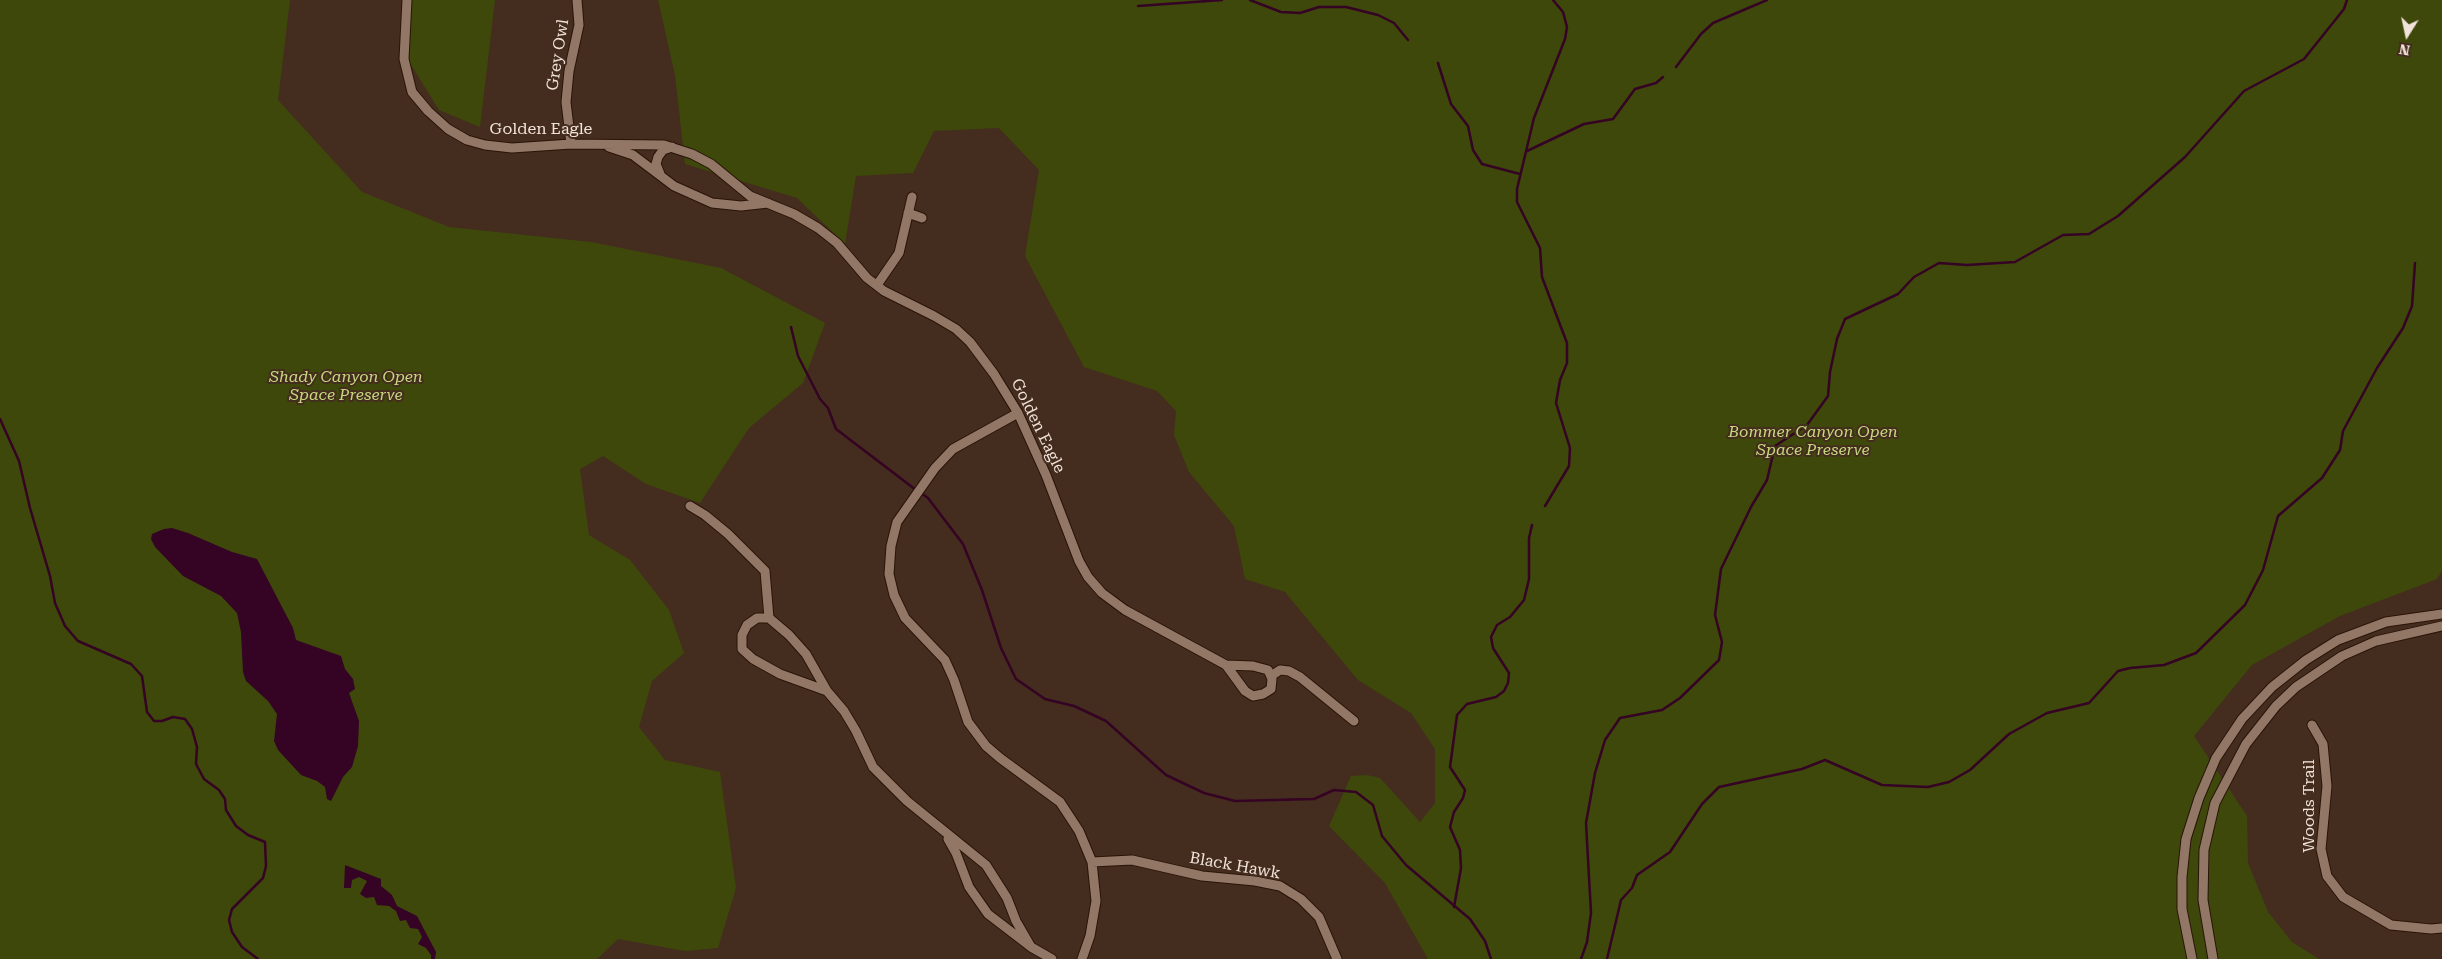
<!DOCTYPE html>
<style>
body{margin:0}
#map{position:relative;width:2442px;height:959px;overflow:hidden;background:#442d1e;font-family:"Roboto Serif",serif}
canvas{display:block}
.north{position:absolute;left:2382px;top:10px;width:50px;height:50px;-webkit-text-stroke:4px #442d1e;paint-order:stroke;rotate:190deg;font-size:14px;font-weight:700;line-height:20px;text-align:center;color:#f2e3da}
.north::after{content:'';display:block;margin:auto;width:18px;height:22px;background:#f2e3da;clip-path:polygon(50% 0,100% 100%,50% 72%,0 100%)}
</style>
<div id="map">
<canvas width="2442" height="959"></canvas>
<div class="north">N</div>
</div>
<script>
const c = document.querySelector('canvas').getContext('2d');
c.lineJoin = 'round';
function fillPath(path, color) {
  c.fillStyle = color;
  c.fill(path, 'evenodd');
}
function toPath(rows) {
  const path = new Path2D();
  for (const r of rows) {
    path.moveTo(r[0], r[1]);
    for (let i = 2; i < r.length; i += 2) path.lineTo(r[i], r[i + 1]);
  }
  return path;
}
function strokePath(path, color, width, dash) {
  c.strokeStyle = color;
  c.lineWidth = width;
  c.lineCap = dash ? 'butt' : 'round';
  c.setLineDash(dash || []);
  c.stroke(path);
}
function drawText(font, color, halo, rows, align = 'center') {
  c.font = font + ' "Roboto Serif",serif';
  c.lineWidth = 4;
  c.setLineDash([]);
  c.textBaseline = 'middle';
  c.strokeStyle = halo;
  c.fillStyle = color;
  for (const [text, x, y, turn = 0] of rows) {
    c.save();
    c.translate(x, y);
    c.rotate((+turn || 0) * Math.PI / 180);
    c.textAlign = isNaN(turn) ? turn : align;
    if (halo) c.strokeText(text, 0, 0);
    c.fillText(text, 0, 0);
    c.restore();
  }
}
fillPath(toPath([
 [0,0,290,0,278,100,362,192,449,227,591,242,721,268,825,323,803,383,749,428,700,503,646,484,603,456,580,469,589,535,630,560,669,610,684,653,652,681,639,727,665,760,720,772,736,888,718,948,685,951,618,939,597,959,0,959],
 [411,0,495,0,480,127,439,110,408,60],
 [658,0,2442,0,2442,571,2437,579,2340,616,2252,665,2194,736,2247,816,2248,863,2268,912,2292,942,2319,959,1428,959,1385,883,1329,826,1351,776,1367,775,1380,778,1420,822,1435,803,1435,749,1411,713,1358,680,1285,592,1245,579,1234,526,1189,472,1174,435,1176,411,1157,391,1084,367,1025,256,1039,170,999,128,934,131,913,173,856,176,845,244,797,198,685,164,675,75]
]), '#3e480b');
fillPath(toPath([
 [172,528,188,533,232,552,257,559,293,628,296,640,341,656,345,669,353,679,355,689,349,693,359,721,358,746,352,767,343,777,331,801,327,799,325,787,317,781,301,775,278,750,274,741,277,714,268,701,246,681,243,672,241,632,237,613,221,596,183,576,155,547,151,539,152,534,164,529],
 [345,865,381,879,381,886,392,895,397,906,417,916,436,952,435,959,431,959,431,955,426,948,418,944,422,937,418,929,410,928,406,920,400,921,396,911,389,906,377,905,374,897,366,898,360,894,367,881,359,877,352,880,351,888,344,888]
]), '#350323');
strokePath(toPath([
 [1250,0,1281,12,1300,13,1319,7,1346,7,1378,15,1394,23,1408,40],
 [1138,6,1222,0],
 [1438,63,1451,104,1468,126,1473,150,1482,164,1520,174],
 [1676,67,1701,34,1713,23,1767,0],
 [1527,151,1584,124,1613,119,1635,89,1656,83,1663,77],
 [791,327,798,356,820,399,828,408,836,429,916,490],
 [0,419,19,461,30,508,50,576,55,603,65,626,78,641,131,664,142,676,147,712,154,721,162,721,173,717,185,719,192,729,197,747,196,764,204,779,219,790,225,799,226,810,236,826,248,835,265,842,266,866,263,878,232,909,229,920,232,932,242,947,258,959],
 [921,493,928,498,963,544,982,590,1001,648,1016,679,1045,699,1074,706,1106,721,1166,775,1204,793,1235,801,1314,799,1334,790,1356,792,1373,805,1382,836,1406,865,1470,919,1485,941,1491,959],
 [1545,506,1569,466,1570,448,1556,403,1560,380,1567,363,1567,343,1542,277,1540,248,1517,202,1517,189,1534,118,1565,39,1567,27,1563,12,1553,0],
 [1454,907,1461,868,1460,850,1450,827,1454,812,1463,798,1465,790,1450,767,1457,715,1467,704,1496,697,1504,691,1508,683,1509,673,1493,648,1491,637,1497,625,1510,617,1524,600,1529,579,1529,538,1532,525],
 [1581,959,1587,942,1591,913,1586,823,1595,773,1605,740,1620,718,1662,710,1680,698,1719,660,1722,642,1715,615,1721,569,1751,507,1767,480,1775,446,1807,425,1828,396,1830,372,1837,339,1845,319,1898,294,1914,277,1939,263,1967,265,2015,262,2063,235,2089,234,2118,216,2185,157,2244,91,2304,59,2344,9,2347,0],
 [1607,959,1621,900,1632,888,1637,875,1670,852,1702,804,1719,787,1802,769,1825,760,1882,785,1928,787,1949,782,1970,770,2009,734,2047,713,2089,703,2118,671,2130,668,2164,665,2196,653,2245,605,2263,570,2278,516,2322,478,2340,450,2343,431,2377,368,2403,328,2412,306,2415,263]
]), '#350323', 2.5);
const minor = toPath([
 [407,0,404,59,412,92,428,111,448,129,467,140,485,145,512,148,571,144,664,145,692,154,711,164,750,196,794,214,818,228,837,243,867,278,884,291,934,316,956,329,970,342,994,374,1018,413,1046,475,1079,561,1088,577,1102,593,1125,610,1226,665,1245,691,1253,696,1263,694,1271,689,1272,679,1268,670,1253,666,1226,665],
 [571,144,566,102,569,71,579,25,577,0],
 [609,147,633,155,674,186,712,203,741,206,768,203],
 [660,174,656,164,658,157,663,150,672,147],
 [908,213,922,218],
 [877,285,899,253,912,197],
 [1018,413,953,449,935,468,897,522,891,546,889,574,894,595,905,618,945,660,954,680,968,722,986,746,1000,758,1060,802,1079,831,1092,862,1096,901,1090,936,1082,959],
 [690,506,705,515,728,534,765,571,769,618],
 [1271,676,1280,670,1289,671,1300,677,1354,721],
 [827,691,780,674,753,659,742,649,742,635,747,625,757,618,769,618,789,635,806,654,827,691,844,711,856,731,873,767,907,801,986,865,1007,898,1016,921,1031,947],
 [2312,725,2323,744,2327,786,2321,849,2327,876,2343,897,2391,925,2431,929,2442,928],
 [948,839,956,853,969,887,988,914,1031,947,1052,959],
 [1092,862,1132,860,1202,876,1255,881,1280,886,1301,899,1319,917,1337,959],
 [2192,959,2182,909,2182,877,2186,839,2199,798,2216,758,2242,719,2272,687,2306,660,2338,640,2386,622,2442,614],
 [2213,959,2203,900,2204,850,2215,803,2246,744,2276,706,2296,687,2342,656,2376,641,2442,626]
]);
strokePath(minor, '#291407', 11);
strokePath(minor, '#927767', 9);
drawText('16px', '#f2e3da', '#442d1e', [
 ["Grey Owl",558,55,-81],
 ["Golden Eagle",541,129],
 ["Golden Eagle",1038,426,64],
 ["Woods Trail",2309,806,-90],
 ["Black Hawk",1235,866,10]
]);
drawText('italic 16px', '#c6d87f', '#442d1e', [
 ["Shady Canyon Open",346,377],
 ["Space Preserve",346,395],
 ["Bommer Canyon Open",1813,432],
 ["Space Preserve",1813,450]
]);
</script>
